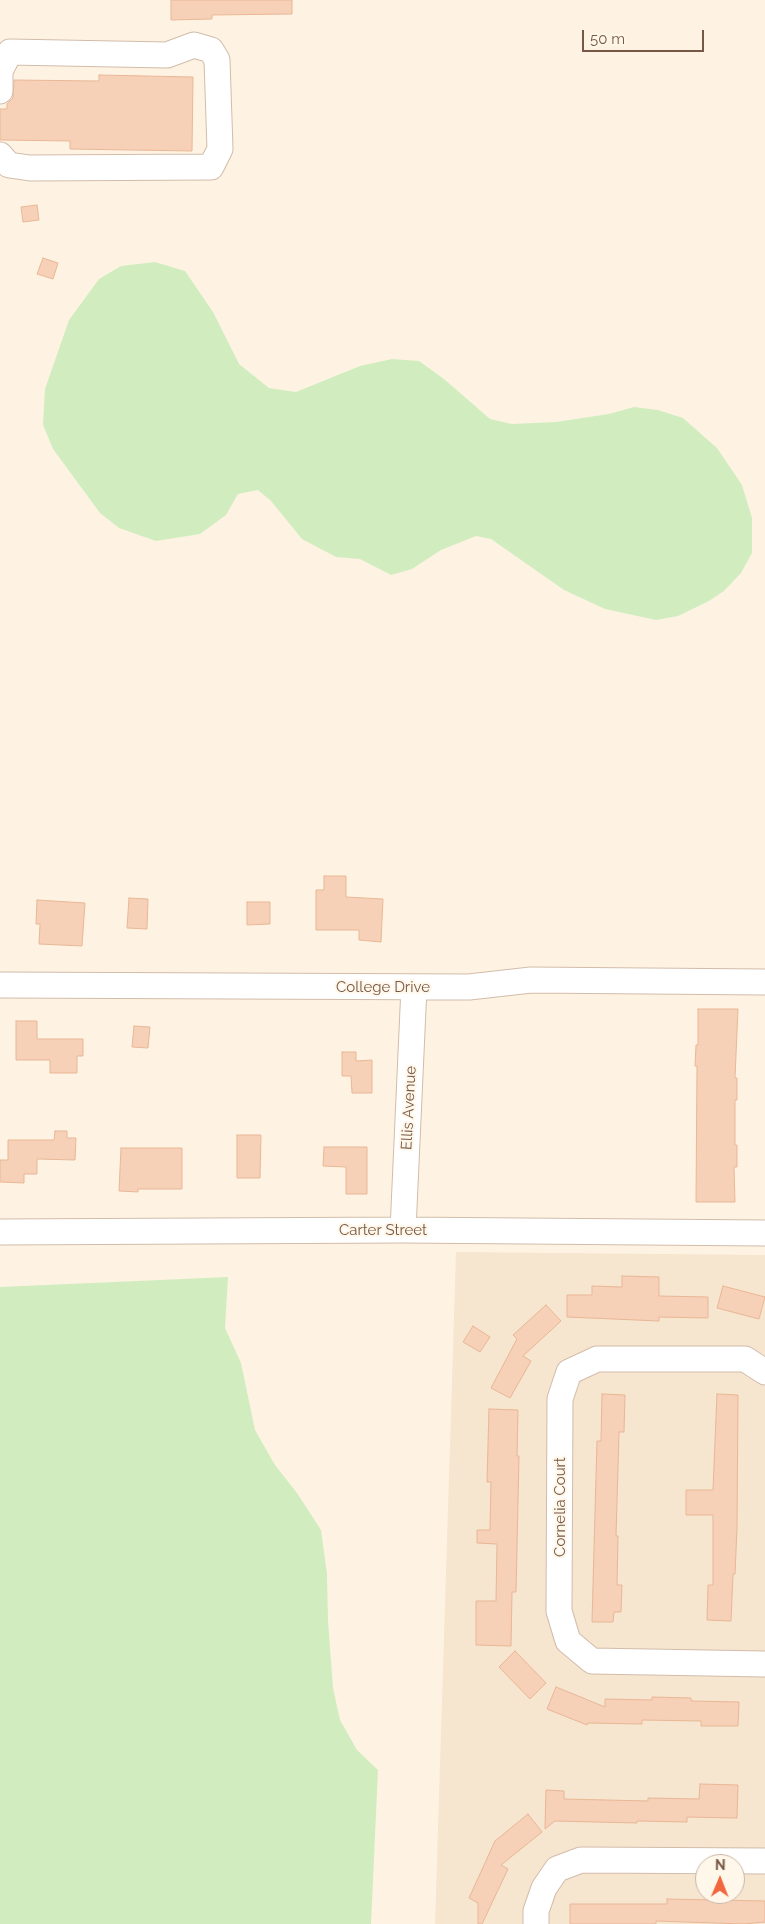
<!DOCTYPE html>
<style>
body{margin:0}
#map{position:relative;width:765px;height:1924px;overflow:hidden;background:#fef3e2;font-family:Raleway,sans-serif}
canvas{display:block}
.north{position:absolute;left:695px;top:1854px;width:50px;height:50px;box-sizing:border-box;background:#fff7e9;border:1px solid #c9b7a8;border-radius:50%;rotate:1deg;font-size:14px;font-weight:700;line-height:20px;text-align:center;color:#775846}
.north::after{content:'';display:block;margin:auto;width:18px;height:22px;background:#f2673d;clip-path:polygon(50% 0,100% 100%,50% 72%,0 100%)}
.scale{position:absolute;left:582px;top:30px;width:122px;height:22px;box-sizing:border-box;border:2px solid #775846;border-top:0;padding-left:6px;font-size:15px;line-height:18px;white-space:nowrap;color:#775846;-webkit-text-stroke:4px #fff7e9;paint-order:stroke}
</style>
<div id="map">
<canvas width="765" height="1924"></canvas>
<div class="north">N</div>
<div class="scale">50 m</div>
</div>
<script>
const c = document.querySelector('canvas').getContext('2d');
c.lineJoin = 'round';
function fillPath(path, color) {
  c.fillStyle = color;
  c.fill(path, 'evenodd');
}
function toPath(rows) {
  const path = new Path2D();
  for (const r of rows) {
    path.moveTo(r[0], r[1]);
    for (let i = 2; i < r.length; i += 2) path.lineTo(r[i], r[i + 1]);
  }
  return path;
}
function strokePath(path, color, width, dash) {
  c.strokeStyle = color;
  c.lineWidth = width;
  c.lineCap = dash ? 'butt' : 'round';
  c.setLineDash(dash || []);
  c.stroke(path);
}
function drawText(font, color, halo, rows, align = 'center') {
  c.font = font + ' Raleway,sans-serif';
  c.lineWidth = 4;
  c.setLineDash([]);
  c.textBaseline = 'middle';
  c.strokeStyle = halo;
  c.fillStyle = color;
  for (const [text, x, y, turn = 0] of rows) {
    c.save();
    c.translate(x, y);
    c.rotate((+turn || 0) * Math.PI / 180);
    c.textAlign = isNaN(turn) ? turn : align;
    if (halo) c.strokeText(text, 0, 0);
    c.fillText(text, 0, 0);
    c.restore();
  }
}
fillPath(toPath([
 [456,1252,765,1255,765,1924,435,1924],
 [705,1864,735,1864,735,1894,705,1894]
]), '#f6e5cf');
fillPath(toPath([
 [155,262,185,271,213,312,239,364,269,388,296,392,360,366,392,359,419,361,444,379,490,419,512,424,556,422,609,414,634,407,658,410,683,418,717,448,742,485,752,518,752,553,741,573,724,591,709,601,678,616,656,620,605,609,564,590,491,539,476,536,441,550,412,569,391,575,360,559,336,557,302,539,271,501,258,490,238,494,226,515,200,534,156,541,119,528,100,513,53,449,43,425,45,389,69,320,99,279,121,266],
 [228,1277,225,1328,241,1363,255,1430,275,1465,297,1493,321,1530,327,1574,328,1620,333,1688,340,1720,357,1750,378,1770,371,1924,0,1924,0,1287]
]), '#d1edbf');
const building = toPath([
 [171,0,292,0,292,14,212,15,212,19,171,20,171,0],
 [99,75,193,77,192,151,70,149,70,141,0,140,0,109,7,109,7,104,13,98,14,80,99,81,99,75],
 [37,205,39,220,23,222,21,207,37,205],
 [43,258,58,263,53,279,37,274,43,258],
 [324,876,346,876,346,897,383,899,381,942,359,940,359,930,316,930,316,890,324,890,324,876],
 [129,898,148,899,147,929,127,928,129,898],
 [37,900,85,903,82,946,39,944,40,924,36,924,37,900],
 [247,902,270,902,270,924,247,925,247,902],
 [698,1009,738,1009,735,1078,737,1078,737,1100,735,1100,735,1145,737,1145,737,1167,734,1167,735,1202,696,1202,697,1066,695,1066,696,1045,698,1045,698,1009],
 [16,1021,37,1021,37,1039,83,1039,83,1056,77,1056,77,1073,50,1073,50,1060,16,1060,16,1021],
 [134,1026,150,1027,148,1048,132,1047,134,1026],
 [342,1052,356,1052,356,1061,372,1060,372,1093,352,1093,351,1076,342,1076,342,1052],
 [55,1131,67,1131,67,1138,76,1138,75,1160,37,1159,37,1174,24,1174,24,1183,0,1182,0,1160,8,1160,8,1140,54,1140,55,1131],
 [237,1135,261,1135,260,1178,237,1178,237,1135],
 [324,1147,367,1147,367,1194,346,1194,346,1167,323,1166,324,1147],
 [121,1148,182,1148,182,1189,138,1189,138,1192,119,1191,121,1148],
 [622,1276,659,1277,659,1296,708,1297,708,1318,659,1317,659,1321,567,1317,567,1295,592,1295,592,1286,622,1287,622,1276],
 [723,1286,765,1297,759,1319,717,1308,723,1286],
 [546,1305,561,1321,523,1356,531,1361,510,1398,491,1388,517,1339,513,1335,546,1305],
 [473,1326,490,1337,480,1352,463,1342,473,1326],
 [602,1394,625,1395,624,1432,619,1432,616,1536,618,1536,617,1585,622,1585,621,1612,614,1612,613,1622,592,1622,597,1441,601,1441,602,1394],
 [717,1394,738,1395,737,1528,735,1574,733,1574,731,1621,707,1620,708,1585,713,1585,713,1515,686,1515,686,1490,713,1490,717,1394],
 [489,1409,518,1410,517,1456,519,1456,516,1592,512,1592,511,1646,476,1645,476,1601,496,1601,497,1544,477,1543,477,1530,490,1530,491,1482,487,1482,489,1409],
 [515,1651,546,1683,530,1699,499,1667,515,1651],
 [556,1687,605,1707,605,1699,652,1700,652,1697,691,1698,691,1701,739,1702,738,1726,701,1726,701,1721,642,1720,642,1724,588,1723,587,1725,547,1709,556,1687],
 [700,1784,738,1785,737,1818,687,1817,687,1822,637,1821,637,1823,555,1821,545,1829,546,1790,564,1791,564,1799,648,1801,648,1798,699,1799,700,1784],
 [528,1814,542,1832,501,1865,508,1869,482,1924,478,1924,478,1903,469,1898,495,1841,528,1814],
 [667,1899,765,1901,765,1922,744,1924,656,1921,656,1924,570,1924,570,1904,667,1904,667,1899]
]);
fillPath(building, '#f6d0b7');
strokePath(building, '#e9b796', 1);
const minor = toPath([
 [0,155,9,165,30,168,211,167,220,149,217,60,211,50,194,45,167,55,10,52,0,71,0,91],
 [0,985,469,987,531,980,765,982],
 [403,1230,414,987],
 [0,1232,403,1230,765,1233],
 [765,1372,745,1359,597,1359,569,1372,560,1399,559,1611,568,1641,592,1661,765,1664],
 [536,1924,536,1911,544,1888,557,1869,581,1860,765,1861]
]);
strokePath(minor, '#d2bcaa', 27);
strokePath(minor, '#fff', 25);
drawText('15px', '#775846', '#fff7e9', [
 ["College Drive",383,987],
 ["Ellis Avenue",409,1108,-87],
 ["Carter Street",383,1230],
 ["Cornelia Court",560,1507,-90]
]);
</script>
